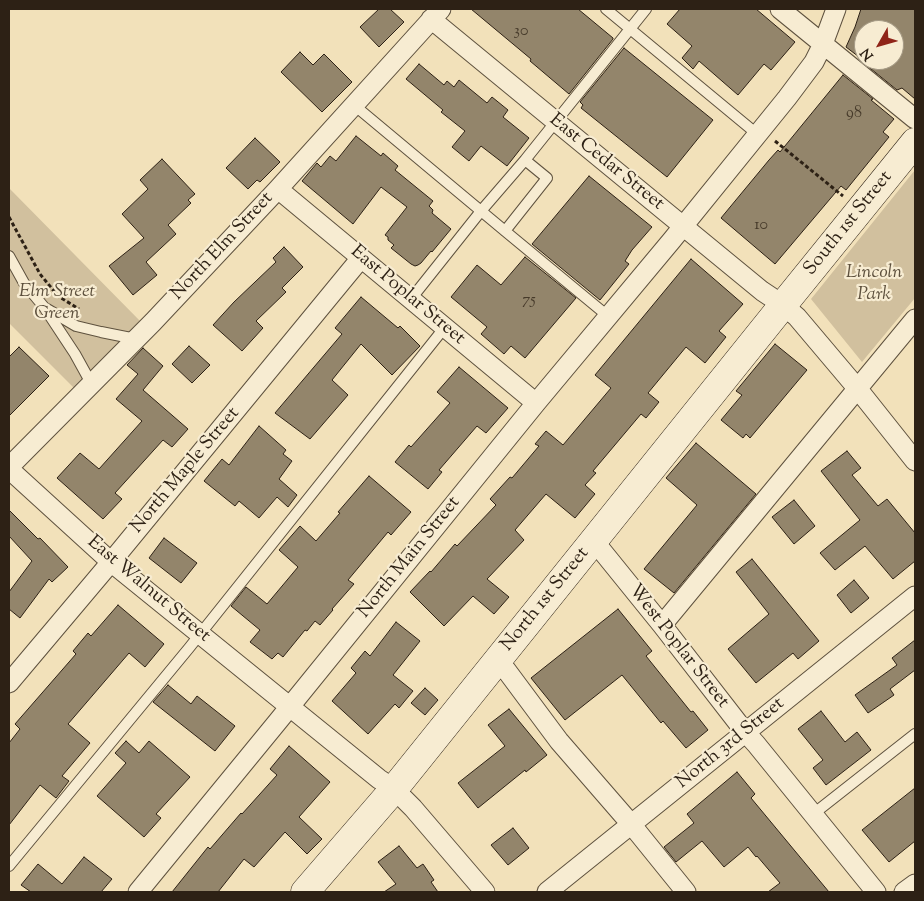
<!DOCTYPE html>
<style>
body{margin:0}
#map{position:relative;width:924px;height:901px;overflow:hidden;background:#f2e1ba;font-family:"Sorts Mill Goudy",serif}
canvas{display:block}
.frame{position:absolute;inset:0;border:10px solid #2d2115;pointer-events:none}
.north{position:absolute;left:854px;top:20px;width:50px;height:50px;box-sizing:border-box;background:#f7ecd2;border:1px solid #a69b86;border-radius:50%;rotate:232deg;font-size:14px;font-weight:700;line-height:20px;text-align:center;color:#2d2115}
.north::after{content:'';display:block;margin:auto;width:18px;height:22px;background:#8f2418;clip-path:polygon(50% 0,100% 100%,50% 72%,0 100%)}
</style>
<div id="map">
<canvas width="924" height="901"></canvas>
<div class="frame"></div>
<div class="north">N</div>
</div>
<script>
const c = document.querySelector('canvas').getContext('2d');
c.lineJoin = 'round';
function fillPath(path, color) {
  c.fillStyle = color;
  c.fill(path, 'evenodd');
}
function toPath(rows) {
  const path = new Path2D();
  for (const r of rows) {
    path.moveTo(r[0], r[1]);
    for (let i = 2; i < r.length; i += 2) path.lineTo(r[i], r[i + 1]);
  }
  return path;
}
function strokePath(path, color, width, dash) {
  c.strokeStyle = color;
  c.lineWidth = width;
  c.lineCap = dash ? 'butt' : 'round';
  c.setLineDash(dash || []);
  c.stroke(path);
}
function drawText(font, color, halo, rows, align = 'center') {
  c.font = font + ' "Sorts Mill Goudy",serif';
  c.lineWidth = 4.5;
  c.setLineDash([]);
  c.textBaseline = 'middle';
  c.strokeStyle = halo;
  c.fillStyle = color;
  for (const [text, x, y, turn = 0] of rows) {
    c.save();
    c.translate(x, y);
    c.rotate((+turn || 0) * Math.PI / 180);
    c.textAlign = isNaN(turn) ? turn : align;
    if (halo) c.strokeText(text, 0, 0);
    c.fillText(text, 0, 0);
    c.restore();
  }
}
fillPath(toPath([
 [915,170,915,298,862,362,811,299],
 [9,188,142,323,76,390,9,323]
]), '#d1c09e');
const building = toPath([
 [379,9,390,9,404,22,379,47,360,27,379,9],
 [471,9,578,9,613,38,613,39,569,94,530,61,531,59,471,9],
 [680,9,756,9,795,42,771,70,764,64,738,95,699,61,693,69,682,58,692,46,667,24,680,9],
 [861,9,915,9,915,99,902,88,897,90,860,60,863,60,846,47,855,27,861,9],
 [864,30,894,30,894,60,864,60,864,30],
 [624,48,713,120,667,177,581,108,583,105,580,102,624,48],
 [300,52,313,65,324,54,352,82,322,112,281,72,300,52],
 [419,64,444,85,447,81,454,87,459,80,487,103,492,97,508,110,503,117,529,138,507,166,481,146,469,161,452,147,465,131,441,112,443,110,406,79,419,64],
 [843,75,873,99,871,100,894,119,883,132,889,137,846,190,841,186,775,264,721,218,769,160,778,150,780,152,843,75],
 [356,136,381,156,383,153,398,166,395,170,433,201,429,206,433,210,432,213,451,229,432,252,431,251,421,263,418,265,415,266,411,264,391,248,394,245,388,240,388,237,385,235,407,207,381,187,353,224,302,181,317,163,321,167,330,156,336,161,356,136],
 [255,138,280,162,260,182,257,180,248,189,226,168,255,138],
 [162,159,195,194,188,200,191,203,168,225,176,234,146,262,157,275,133,295,109,266,144,238,122,214,148,189,140,180,162,159],
 [589,176,652,227,632,250,625,261,629,264,600,300,532,244,589,176],
 [284,247,303,267,282,288,286,292,256,321,263,328,242,351,213,325,234,302,276,262,273,258,284,247],
 [525,257,576,298,525,358,511,346,504,354,481,334,487,327,451,297,477,265,501,285,525,257],
 [691,259,743,304,719,331,726,337,705,363,686,347,648,393,659,402,646,418,641,414,593,471,596,473,585,485,595,494,575,518,546,494,515,530,524,540,487,579,509,597,494,614,473,596,444,626,410,592,430,571,431,572,455,544,457,546,496,505,490,499,510,477,512,478,539,446,535,444,546,431,563,445,611,388,595,375,691,259],
 [361,297,398,328,400,326,420,346,392,375,361,344,332,380,348,395,310,439,275,413,342,334,335,328,361,297],
 [775,344,807,370,750,438,746,434,743,438,721,420,742,395,736,391,775,344],
 [189,346,210,365,192,383,172,364,189,346],
 [19,347,49,376,9,416,9,357,19,347],
 [143,348,163,366,143,390,188,429,172,447,163,440,115,493,122,499,103,519,57,478,80,453,99,469,142,421,116,399,138,374,127,365,143,348],
 [459,367,508,408,486,433,477,426,439,470,442,472,428,489,395,462,409,445,411,447,450,403,437,392,459,367],
 [259,426,286,450,283,454,292,461,279,479,297,495,288,507,277,497,259,518,239,501,235,506,204,481,222,459,229,465,259,426],
 [696,443,756,494,674,593,644,569,697,505,666,478,696,443],
 [847,451,861,468,852,475,878,506,887,499,915,533,915,561,893,579,865,546,835,570,820,553,860,520,821,471,847,451],
 [369,476,411,512,391,535,388,532,348,580,354,584,332,609,333,610,320,625,315,621,307,631,305,630,283,657,278,653,272,659,250,642,260,630,231,606,246,587,267,604,298,567,279,550,300,526,316,541,340,513,338,512,369,476],
 [794,500,815,526,794,544,772,517,794,500],
 [9,510,38,539,40,538,68,567,52,582,49,579,20,618,9,609,9,592,32,561,9,536,9,510],
 [164,538,197,563,181,583,149,558,164,538],
 [752,559,819,641,798,659,793,653,756,683,728,649,769,614,736,572,752,559],
 [854,580,869,598,851,613,837,595,854,580],
 [118,605,164,644,145,667,129,653,68,724,90,743,62,776,69,781,56,798,40,785,9,825,9,743,20,729,15,724,76,654,73,651,88,633,91,636,118,605],
 [618,609,652,651,646,656,691,712,693,711,708,730,686,748,663,721,661,723,622,675,565,720,531,678,618,609],
 [396,622,420,641,393,675,413,691,399,708,395,704,368,734,332,701,356,673,351,668,365,651,370,656,396,622],
 [915,640,915,670,890,689,894,695,868,713,855,695,897,665,892,658,915,640],
 [168,685,191,704,197,696,235,726,215,751,153,702,168,685],
 [425,688,438,700,425,715,411,703,425,688],
 [509,709,547,755,526,772,525,770,478,808,458,783,505,746,488,725,509,709],
 [821,711,845,742,857,732,871,750,826,785,813,768,823,760,798,729,821,711],
 [126,741,139,753,149,741,190,777,156,814,161,818,144,837,97,796,126,763,115,753,126,741],
 [289,746,330,782,299,817,322,839,307,854,285,832,254,867,244,859,218,892,172,892,208,847,210,849,241,813,242,814,277,775,270,769,289,746],
 [737,772,755,794,751,798,829,892,768,892,780,883,757,856,756,857,748,847,724,867,702,841,676,862,664,847,694,823,687,814,737,772],
 [915,788,915,841,889,862,862,830,915,788],
 [513,828,529,848,508,865,491,845,513,828],
 [399,846,417,868,423,864,434,880,431,882,438,892,384,892,396,884,378,862,399,846],
 [84,857,112,879,101,892,31,892,21,885,38,864,62,884,84,857]
]);
fillPath(building, '#93856b');
strokePath(building, '#2d2115', 1);
const lane = toPath([
 [606,9,757,134],
 [354,105,505,231,609,317],
 [505,231,547,178,525,160],
 [9,256,24,283,44,307,75,354,91,383],
 [411,299,481,211,525,160,646,9],
 [47,309,76,326,101,332,136,339],
 [812,815,915,734],
 [9,866,189,648,445,327]
]);
const street = toPath([
 [780,9,915,119],
 [431,19,762,291,783,305,797,317,857,388,915,461],
 [278,189,536,403],
 [9,467,153,322,278,189,441,9],
 [9,469,111,562,379,779,394,789,413,808,485,892],
 [594,541,662,625,745,732,756,744,876,892],
 [662,625,915,319],
 [498,659,559,741,631,824,686,892],
 [9,683,111,562,361,258],
 [138,892,279,720,536,403,672,240,787,98,814,62,823,44,836,9],
 [547,892,915,596],
 [904,892,915,884]
]);
const secondary = toPath([
 [305,892,394,789,783,305,915,142]
]);
strokePath(lane, '#5e513e', 12);
strokePath(street, '#5e513e', 21);
strokePath(secondary, '#2d2115', 29);
strokePath(toPath([
 [775,141,843,196],
 [9,217,40,274,58,296,79,309]
]), '#2d2115', 3, [4, 2.5]);
strokePath(lane, '#f7ecd2', 10);
strokePath(street, '#f7ecd2', 19);
strokePath(secondary, '#f7ecd2', 28);
drawText('16px', '#463a2a', null, [
 ["30",521,32],
 ["98",854,114],
 ["10",761,226],
 ["75",529,301]
]);
drawText('19px', '#2d2115', '#f7ecd2', [
 ["East Cedar Street",606,163,39],
 ["South 1st Street",849,224,-51],
 ["North Elm Street",223,247,-47],
 ["East Poplar Street",407,296,40],
 ["North Maple Street",186,471,-50],
 ["North Main Street",410,558,-51],
 ["East Walnut Street",148,590,40],
 ["North 1st Street",546,600,-51],
 ["West Poplar Street",678,647,52],
 ["North 3rd Street",731,744,-39]
]);
drawText('italic 19px', '#5e513e', '#f7ecd2', [
 ["Lincoln",874,274],
 ["Park",874,296],
 ["Elm Street",57,293],
 ["Green",57,315]
]);
</script>
